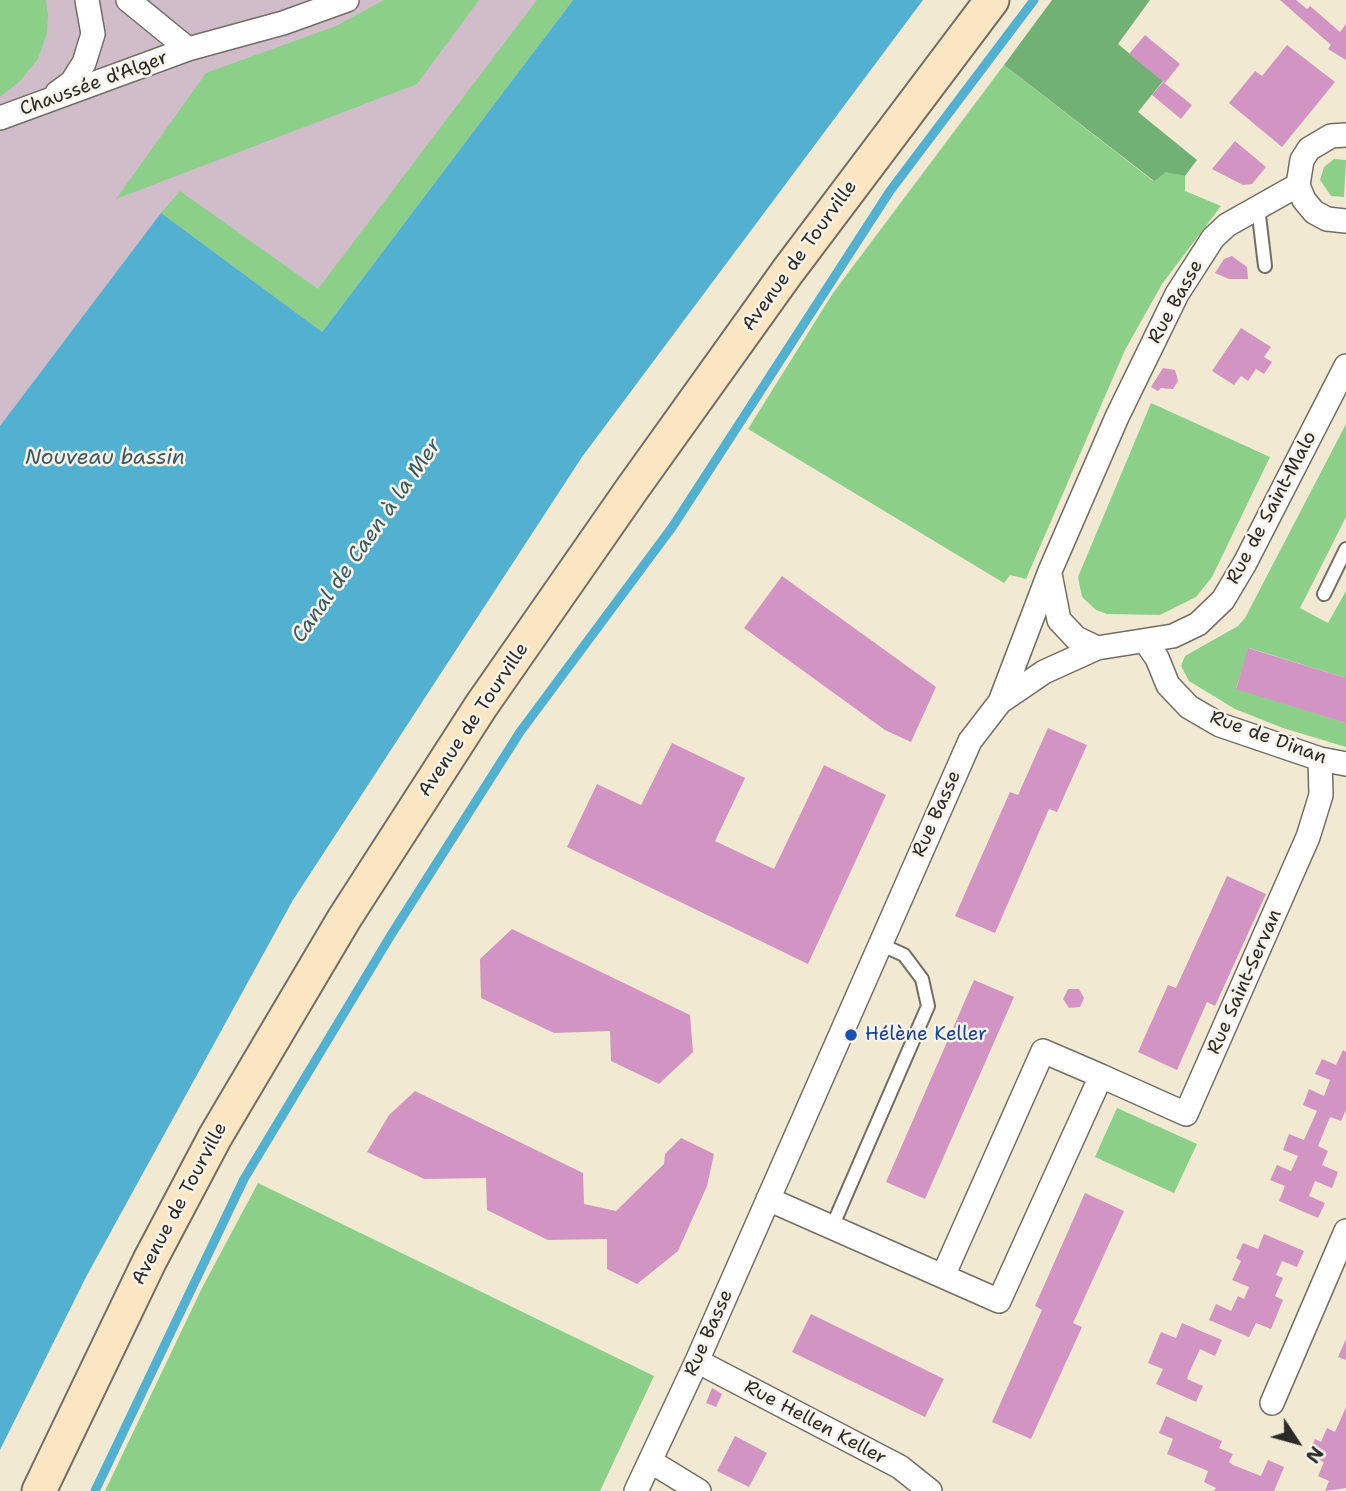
<!DOCTYPE html>
<meta charset="utf-8">
<style>
body{margin:0}
#map{position:relative;width:1346px;height:1491px;overflow:hidden;background:#f1e9d2;font-family:"Shantell Sans",sans-serif}
canvas{display:block}
.north{position:absolute;left:1262px;top:1407px;width:70px;height:70px;-webkit-text-stroke:5px #f7f3e8;paint-order:stroke;rotate:126deg;font-size:19px;font-weight:700;line-height:28px;text-align:center;color:#2b2b2b}
.north::after{content:'';display:block;margin:auto;width:24px;height:32px;background:#2b2b2b;clip-path:polygon(50% 0,100% 100%,50% 72%,0 100%)}
</style>
<div id="map">
<canvas width="1346" height="1491"></canvas>
<div class="north">N</div>
</div>
<script>
const c = document.querySelector('canvas').getContext('2d');
c.lineJoin = 'round';
function fillPath(path, color) {
  c.fillStyle = color;
  c.fill(path, 'evenodd');
}
function toPath(rows) {
  const path = new Path2D();
  for (const r of rows) {
    path.moveTo(r[0], r[1]);
    for (let i = 2; i < r.length; i += 2) path.lineTo(r[i], r[i + 1]);
  }
  return path;
}
function strokePath(path, color, width, dash) {
  c.strokeStyle = color;
  c.lineWidth = width;
  c.lineCap = dash ? 'butt' : 'round';
  c.setLineDash(dash || []);
  c.stroke(path);
}
function drawText(font, color, halo, rows, align = 'center') {
  c.font = font + ' "Shantell Sans",sans-serif';
  c.lineWidth = 5;
  c.setLineDash([]);
  c.textBaseline = 'middle';
  c.strokeStyle = halo;
  c.fillStyle = color;
  for (const [text, x, y, turn = 0] of rows) {
    c.save();
    c.translate(x, y);
    c.rotate((+turn || 0) * Math.PI / 180);
    c.textAlign = isNaN(turn) ? turn : align;
    if (halo) c.strokeText(text, 0, 0);
    c.fillText(text, 0, 0);
    c.restore();
  }
}
fillPath(toPath([
 [0,0,573,0,322,332,0,798]
]), '#d1bdca');
fillPath(toPath([
 [0,0,46,0,48,16,47,33,38,59,20,81,0,97],
 [384,0,479,0,417,84,116,199,206,73,336,26],
 [537,0,573,0,322,332,161,213,180,191,318,289],
 [1004,65,1153,181,1166,171,1185,176,1185,191,1221,206,1162,284,1125,350,1026,579,1010,575,1004,583,748,429,833,293],
 [1334,159,1346,160,1344,197,1331,196,1320,180,1324,167],
 [1151,403,1270,457,1212,577,1196,597,1160,615,1107,614,1096,610,1082,597,1078,577],
 [1346,424,1346,517,1300,608,1328,623,1346,591,1346,678,1249,648,1236,688,1346,723,1346,747,1283,728,1235,709,1189,681,1181,666,1185,656,1238,626,1245,618],
 [1117,1108,1197,1144,1174,1193,1095,1157],
 [258,1183,654,1376,600,1491,105,1491,202,1288]
]), '#8ccf88');
fillPath(toPath([
 [1052,0,1150,0,1118,44,1163,81,1138,112,1197,160,1185,176,1166,172,1154,181,1004,65]
]), '#71b274');
fillPath(toPath([
 [573,0,923,0,582,457,293,900,86,1277,0,1450,0,426,161,213,322,332]
]), '#52b1d0');
strokePath(toPath([
 [95,1491,244,1179,391,935,520,732,673,526,890,191,1034,0]
]), '#52b1d0', 9);
fillPath(toPath([
 [1280,0,1296,0,1307,9,1310,6,1340,32,1346,24,1346,60,1328,49,1331,45],
 [1145,35,1180,64,1165,83,1129,54],
 [1287,45,1335,82,1282,147,1229,103,1255,71,1262,76],
 [1163,82,1192,105,1181,119,1152,95],
 [1235,141,1266,167,1252,184,1243,185,1212,169],
 [1232,256,1247,267,1248,279,1229,279,1215,273,1224,259],
 [1241,328,1271,347,1264,357,1272,362,1264,374,1256,369,1248,381,1241,376,1234,385,1212,371],
 [1163,368,1175,370,1178,381,1173,389,1161,388,1158,391,1151,387],
 [782,576,936,687,911,742,885,730,744,628],
 [1248,648,1346,678,1346,723,1236,689],
 [1048,728,1087,745,1057,812,1049,809,995,933,955,916,1010,792,1018,795],
 [672,743,745,778,715,841,774,869,824,765,886,795,808,964,567,847,597,784,641,805],
 [1227,876,1266,894,1215,1006,1207,1002,1177,1070,1138,1052,1168,985,1176,988],
 [512,929,690,1015,693,1052,659,1084,611,1061,610,1031,554,1033,481,998,480,959],
 [974,980,1014,997,925,1199,886,1182],
 [1068,989,1079,989,1084,998,1080,1007,1069,1008,1063,999],
 [1343,1050,1346,1052,1346,1110,1341,1121,1330,1117,1318,1146,1328,1151,1322,1165,1338,1172,1332,1188,1315,1181,1309,1196,1325,1203,1318,1218,1279,1201,1285,1186,1270,1180,1277,1165,1291,1171,1298,1156,1283,1150,1289,1134,1304,1140,1317,1111,1303,1105,1309,1089,1324,1096,1330,1080,1315,1074,1322,1059,1336,1065],
 [415,1091,583,1173,584,1204,616,1211,664,1164,665,1154,681,1138,714,1154,707,1186,678,1251,637,1284,607,1269,607,1239,548,1240,487,1210,486,1178,424,1179,367,1152,389,1115],
 [1085,1193,1124,1211,1073,1323,1082,1327,1031,1439,992,1422,1042,1310,1035,1306],
 [1264,1234,1304,1251,1297,1267,1282,1261,1276,1275,1283,1278,1275,1296,1283,1300,1271,1329,1256,1323,1249,1337,1209,1320,1216,1304,1231,1311,1238,1296,1244,1299,1249,1287,1232,1280,1241,1261,1236,1258,1243,1243,1258,1249],
 [811,1314,944,1379,925,1417,792,1352],
 [1182,1323,1222,1340,1215,1356,1200,1349,1189,1373,1187,1379,1203,1386,1196,1402,1156,1384,1163,1369,1148,1363,1161,1332,1176,1338],
 [1346,1339,1346,1360,1338,1357],
 [712,1388,722,1394,716,1407,706,1403],
 [1346,1407,1346,1488,1325,1491,1329,1481,1318,1476,1324,1462,1308,1455,1315,1439,1321,1442,1327,1428,1335,1432],
 [1166,1416,1222,1441,1219,1448,1233,1454,1229,1462,1233,1465,1261,1476,1268,1460,1284,1467,1274,1491,1214,1491,1216,1488,1204,1482,1208,1471,1167,1454,1173,1439,1159,1433],
 [735,1436,767,1453,749,1487,717,1471]
]), '#d294c3');
const lane = toPath([
 [1258,207,1265,266],
 [1324,594,1346,549],
 [832,1227,928,1006,922,979,904,955,880,944]
]);
const street = toPath([
 [128,0,188,49],
 [57,93,72,82,84,63,93,34,87,0],
 [0,118,188,49,283,23,347,0],
 [1346,135,1331,136,1309,149,1302,160,1298,185,1304,200,1314,212,1327,219,1346,221],
 [1050,574,1059,620,1076,638,1097,648],
 [1145,641,1157,658,1168,685,1189,707,1220,725,1320,759,1346,764],
 [1000,702,1044,672,1097,648,1173,636,1198,624,1223,600,1245,563,1346,366],
 [768,1199,999,1301,1101,1076,1186,1114,1308,837,1321,795,1320,759],
 [943,1276,1043,1051,1101,1076],
 [697,1361,900,1467,930,1491],
 [1272,1403,1346,1231],
 [650,1461,699,1491],
 [636,1491,697,1361,970,741,1000,702,1050,571,1117,417,1177,294,1213,238,1227,225,1298,185]
]);
const secondary = toPath([
 [39,1491,150,1260,215,1137,344,919,481,706,632,489,788,271,992,0]
]);
strokePath(lane, '#706e65', 16);
strokePath(street, '#706e65', 26);
strokePath(secondary, '#706e65', 37);
strokePath(lane, '#fff', 12);
strokePath(street, '#fff', 23);
strokePath(secondary, '#fbe6c4', 33);
for (const [x, y, r, color] of [
 [851,1035,7,"#1a4fb4"]
]) {
  const dot = new Path2D();
  dot.arc(x, y, r, 0, 2 * Math.PI);
  c.fillStyle = color;
  c.fill(dot);
  strokePath(dot, '#f7f3e8', 2.5);
}
drawText('19px', '#2b2b2b', '#f7f3e8', [
 ["Chaussée d'Alger",94,84,-20],
 ["Avenue de Tourville",800,256,-54],
 ["Rue Basse",1176,302,-61],
 ["Rue de Saint-Malo",1272,508,-62],
 ["Avenue de Tourville",474,720,-56],
 ["Rue de Dinan",1268,738,20],
 ["Rue Basse",937,814,-66],
 ["Rue Saint-Servan",1245,982,-66],
 ["Avenue de Tourville",180,1204,-62],
 ["Rue Basse",709,1333,-66],
 ["Rue Hellen Keller",815,1423,28]
]);
drawText('19px', '#164399', '#f7f3e8', [
 ["Hélène Keller",865,1035]
], 'left');
drawText('italic 21px', '#395a65', '#f7f3e8', [
 ["Nouveau bassin",105,459],
 ["Canal de Caen à la Mer",367,541,-55]
]);
</script>
